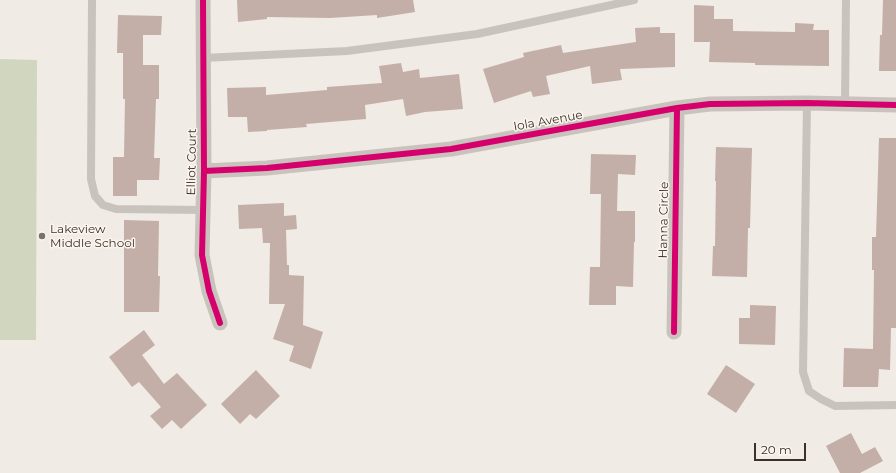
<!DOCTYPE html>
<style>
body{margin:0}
#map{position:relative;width:896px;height:473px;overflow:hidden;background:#f0ebe5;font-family:Montserrat,sans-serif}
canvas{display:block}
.scale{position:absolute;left:754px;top:443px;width:52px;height:18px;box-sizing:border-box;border:2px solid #3b302b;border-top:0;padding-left:5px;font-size:12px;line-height:14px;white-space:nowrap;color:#3b302b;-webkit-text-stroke:3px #fbf5ee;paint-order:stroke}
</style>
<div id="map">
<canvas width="896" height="473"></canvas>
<div class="scale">20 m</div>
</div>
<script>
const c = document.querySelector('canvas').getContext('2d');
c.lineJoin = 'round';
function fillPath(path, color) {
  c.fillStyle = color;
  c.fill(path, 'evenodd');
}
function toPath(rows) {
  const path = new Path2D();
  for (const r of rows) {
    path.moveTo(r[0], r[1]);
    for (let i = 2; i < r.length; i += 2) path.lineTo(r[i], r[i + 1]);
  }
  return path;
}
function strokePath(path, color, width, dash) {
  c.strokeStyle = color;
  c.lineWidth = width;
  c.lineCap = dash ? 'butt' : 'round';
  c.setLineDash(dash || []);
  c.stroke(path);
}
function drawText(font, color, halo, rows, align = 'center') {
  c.font = font + ' Montserrat,sans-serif';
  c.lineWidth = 3;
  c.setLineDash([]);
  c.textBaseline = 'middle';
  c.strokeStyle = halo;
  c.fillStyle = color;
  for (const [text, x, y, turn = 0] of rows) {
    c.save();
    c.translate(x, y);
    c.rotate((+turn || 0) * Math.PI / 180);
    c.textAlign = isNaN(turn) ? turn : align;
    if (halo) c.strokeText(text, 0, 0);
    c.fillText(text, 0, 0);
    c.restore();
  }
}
fillPath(toPath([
 [0,59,37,60,36,340,0,340]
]), '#d1d6bf');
fillPath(toPath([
 [237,0,413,0,415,12,377,18,377,15,330,18,267,17,267,19,238,22],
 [883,0,896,0,896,71,879,71,880,35,882,35],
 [694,5,714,6,714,19,733,19,733,31,795,32,795,23,814,24,813,30,829,30,829,66,755,65,755,63,709,62,710,42,694,42],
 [118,15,162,16,161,35,143,35,143,65,159,65,159,99,156,99,154,158,160,158,159,180,137,180,137,196,113,196,113,157,124,157,125,99,123,99,123,53,117,53],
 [660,27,660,33,675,33,675,67,620,69,622,80,592,84,590,66,546,76,550,94,533,97,531,91,494,103,483,69,524,57,523,53,561,45,563,53,636,42,635,28],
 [401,63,403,72,419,69,420,78,459,74,463,109,425,112,406,116,403,99,365,105,366,119,306,124,307,127,267,130,267,131,248,132,247,117,228,117,227,88,266,87,266,95,327,90,327,87,382,83,379,66],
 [879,138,896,138,896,328,891,328,890,370,879,369,878,387,843,387,844,348,873,349,874,270,872,270,872,237,876,237],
 [716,147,752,148,750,228,748,228,747,277,712,276,713,246,715,246,716,181,715,181],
 [591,154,636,155,635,175,618,174,617,211,635,211,635,242,634,242,633,287,616,286,616,305,589,305,590,267,600,267,601,194,590,194],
 [284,203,284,216,296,215,297,229,286,230,287,265,289,265,289,275,304,276,303,325,323,332,311,369,289,361,294,346,273,339,285,304,269,304,270,243,263,243,262,228,239,229,238,205],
 [124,220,159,221,158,276,160,276,159,312,124,312],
 [750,305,776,306,775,345,739,344,739,318,750,318],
 [144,330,155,345,142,355,164,384,177,373,207,405,181,429,172,420,162,429,150,416,161,407,139,382,132,387,109,357],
 [726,365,755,384,736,413,707,394],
 [256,370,280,396,256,419,250,414,240,424,221,404],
 [851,433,862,454,875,447,883,461,860,473,840,473,826,446]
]), '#c3afa7');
strokePath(toPath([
 [92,0,91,179,95,196,103,205,116,209,202,210],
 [203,58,347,51,477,34,634,0],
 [807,103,803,372,809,391,821,399,835,406,896,405],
 [845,104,846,0]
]), '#c9c3be', 8);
strokePath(toPath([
 [203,0,204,171,202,255,209,291,220,323],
 [204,171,267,168,451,149,677,108,710,104,807,103,896,105],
 [674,332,677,108]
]), '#c9c3be', 15);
strokePath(toPath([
 [203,0,204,171,202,255,209,291,220,323],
 [204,171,267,168,451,149,677,108,710,104,807,103,896,105],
 [674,332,677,108]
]), '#d6006c', 6);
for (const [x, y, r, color] of [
 [42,236,4,"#7a716c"]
]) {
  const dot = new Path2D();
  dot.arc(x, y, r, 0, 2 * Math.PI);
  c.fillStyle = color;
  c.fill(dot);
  strokePath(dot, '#fbf5ee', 1.5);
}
drawText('12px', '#3b302b', '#fbf5ee', [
 ["Iola Avenue",548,121,-10],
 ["Elliot Court",192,162,-89],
 ["Hanna Circle",664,220,-89]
]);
drawText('12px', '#3b302b', '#fbf5ee', [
 ["Lakeview",50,229],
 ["Middle School",50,243]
], 'left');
</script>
